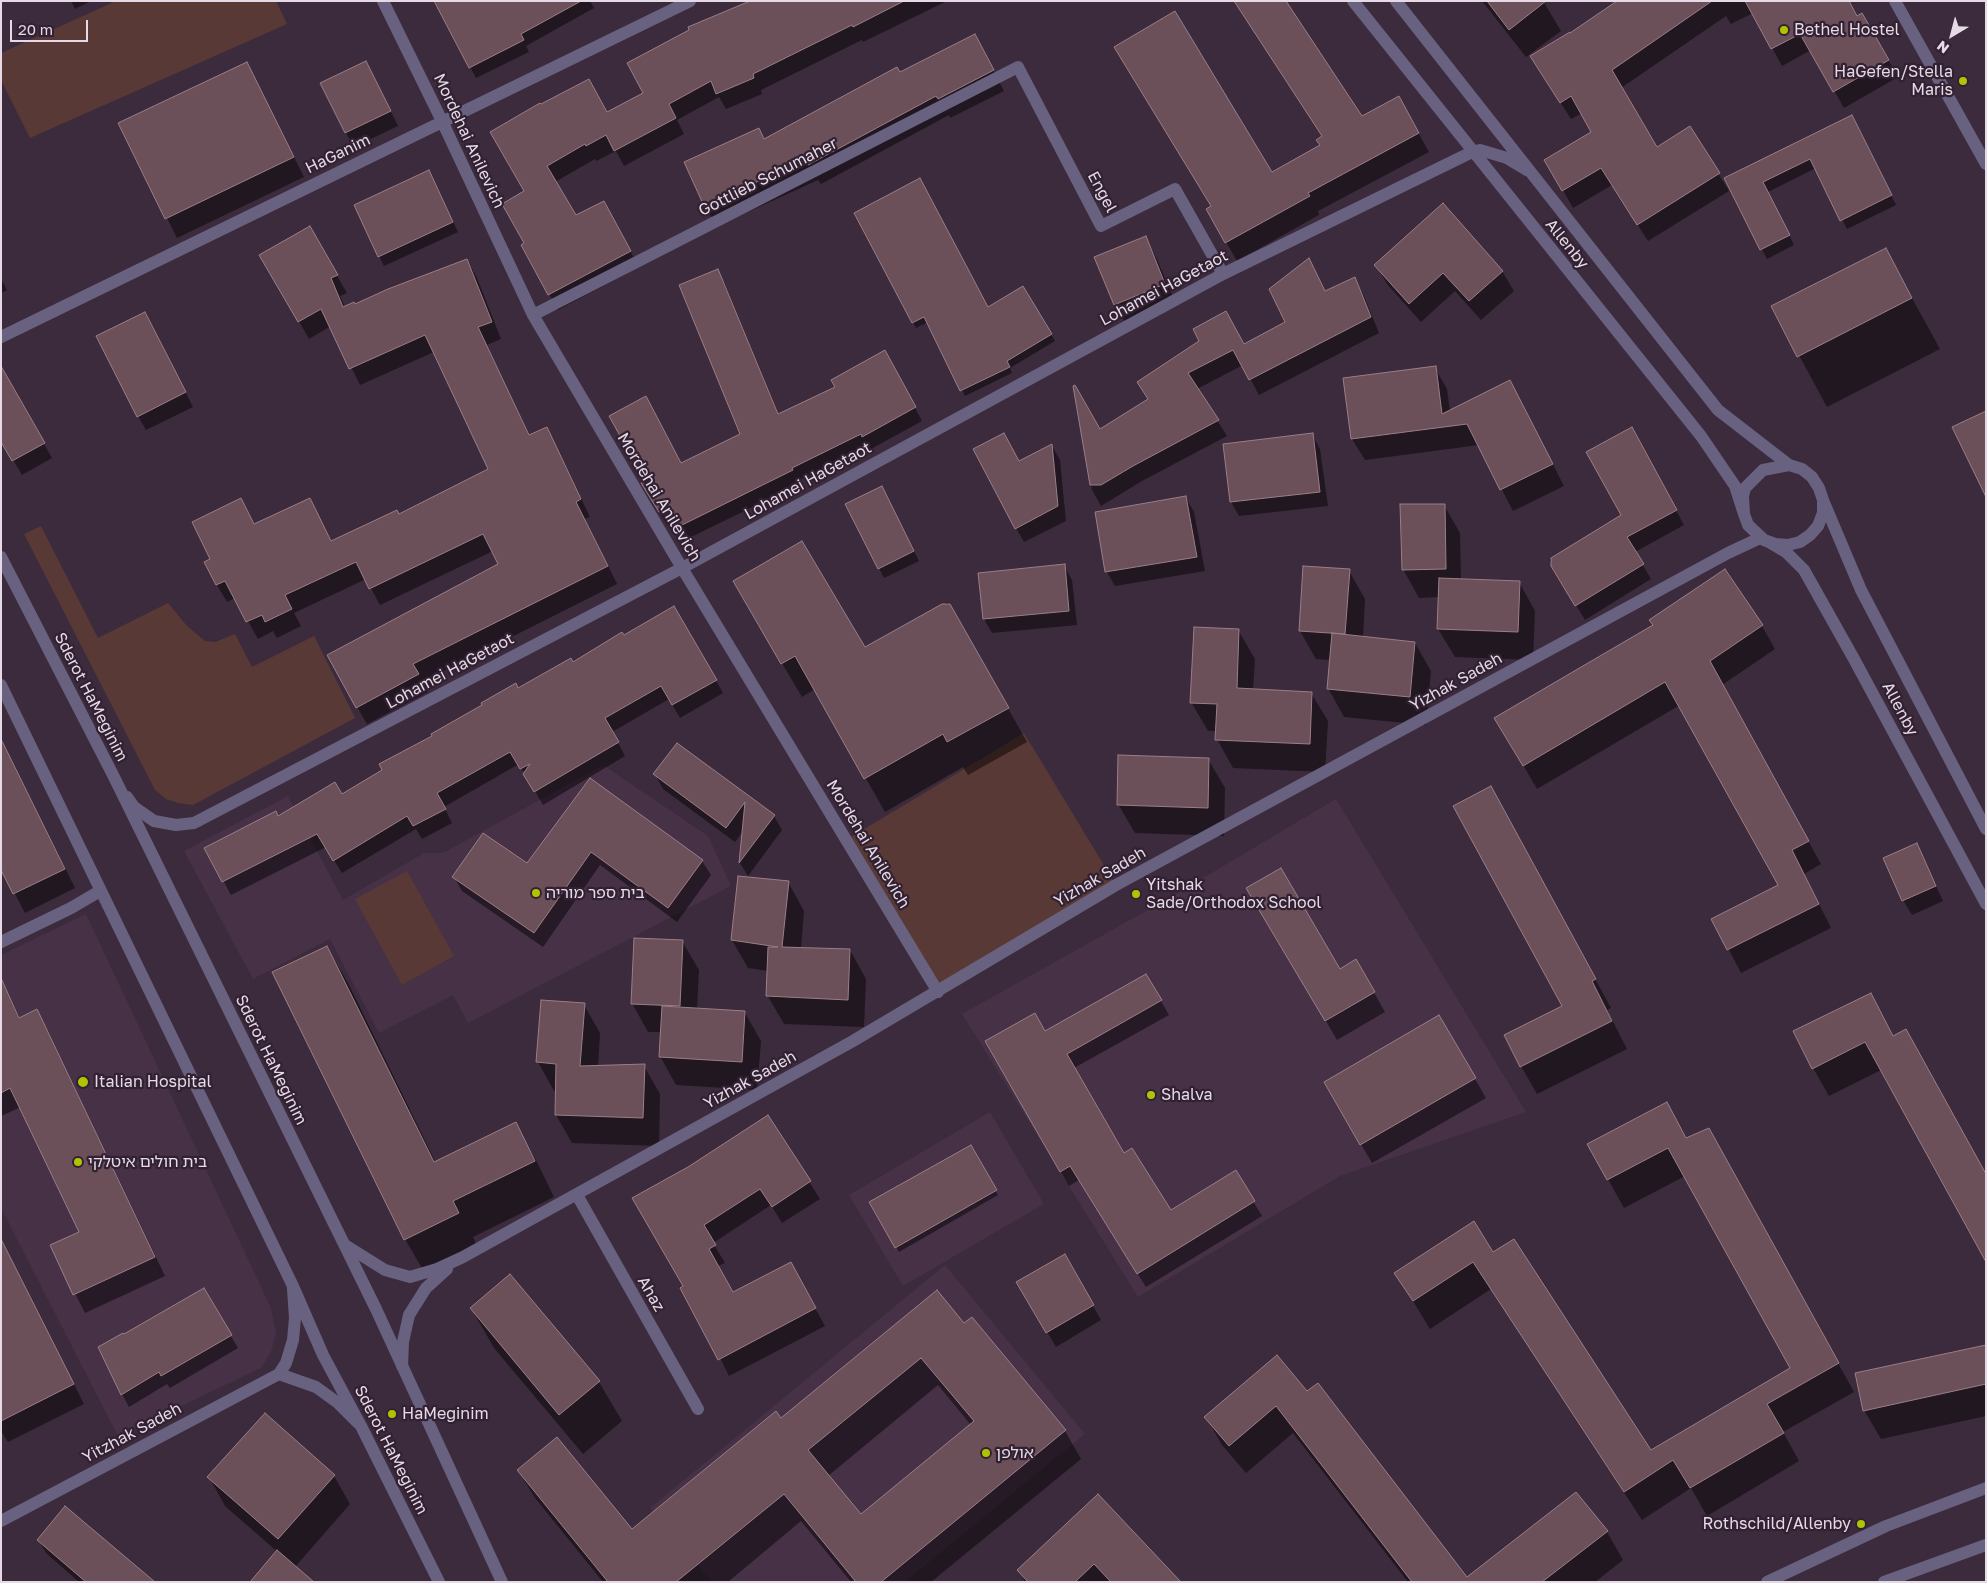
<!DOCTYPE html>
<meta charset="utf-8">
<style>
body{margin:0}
#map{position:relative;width:1987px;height:1583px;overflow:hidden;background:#3c2b3c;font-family:"Golos Text",sans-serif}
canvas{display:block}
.frame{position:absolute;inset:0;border:2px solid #e5dae5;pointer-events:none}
.north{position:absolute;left:1927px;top:10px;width:50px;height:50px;-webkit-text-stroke:4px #322132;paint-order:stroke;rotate:217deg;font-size:14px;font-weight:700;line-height:20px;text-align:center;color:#e5dae5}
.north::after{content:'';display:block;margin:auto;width:18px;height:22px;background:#e5dae5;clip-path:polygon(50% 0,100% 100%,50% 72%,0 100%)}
.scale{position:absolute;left:10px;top:20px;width:78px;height:22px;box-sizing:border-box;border:2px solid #e5dae5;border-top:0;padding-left:6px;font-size:15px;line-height:18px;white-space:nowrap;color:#e5dae5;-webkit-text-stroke:4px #322132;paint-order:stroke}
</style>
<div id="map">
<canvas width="1987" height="1583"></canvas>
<div class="frame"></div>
<div class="north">N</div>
<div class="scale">20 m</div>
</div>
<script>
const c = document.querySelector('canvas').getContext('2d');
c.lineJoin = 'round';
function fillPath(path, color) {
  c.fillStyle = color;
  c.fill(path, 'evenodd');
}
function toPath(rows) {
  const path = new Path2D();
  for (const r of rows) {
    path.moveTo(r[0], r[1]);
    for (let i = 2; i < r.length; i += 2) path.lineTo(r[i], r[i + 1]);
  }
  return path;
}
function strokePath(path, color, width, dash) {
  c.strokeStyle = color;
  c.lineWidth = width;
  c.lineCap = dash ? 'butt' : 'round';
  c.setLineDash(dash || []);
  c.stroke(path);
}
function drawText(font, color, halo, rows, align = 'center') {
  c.font = font + ' "Golos Text","Noto Sans Hebrew",sans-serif';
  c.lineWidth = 4.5;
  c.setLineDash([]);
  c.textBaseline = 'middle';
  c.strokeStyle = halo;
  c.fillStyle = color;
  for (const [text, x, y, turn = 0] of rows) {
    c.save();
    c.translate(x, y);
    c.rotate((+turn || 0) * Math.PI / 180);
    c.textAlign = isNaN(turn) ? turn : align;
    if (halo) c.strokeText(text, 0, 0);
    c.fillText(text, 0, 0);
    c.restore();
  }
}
fillPath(toPath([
 [603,765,708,836,731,886,468,1023,453,995,379,1033,330,939,253,979,184,851,288,796,343,900,424,853,443,853],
 [1336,799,1526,1112,1340,1176,1138,1297,962,1014,1171,897],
 [86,914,271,1308,276,1333,271,1352,261,1368,118,1436,1,1208,1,955],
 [990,1112,1044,1204,903,1286,849,1195],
 [945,1265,1085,1434,905,1582,712,1582,650,1508]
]), '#473147');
fillPath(toPath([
 [116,1,276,1,287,24,30,138,1,80,1,53],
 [41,526,98,638,168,603,187,626,205,641,215,642,235,634,252,667,314,636,355,718,193,805,178,803,166,799,155,790,24,534],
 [1024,733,1116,885,938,992,846,840],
 [407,871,454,956,402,985,355,899]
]), '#583935');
fillPath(toPath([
 [71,1,91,1,75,9],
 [443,1,590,1,594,8,526,46,529,52,476,78,437,4],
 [753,1,947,1,863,42,862,40,761,90,762,94,726,109,719,97,677,120,684,134,624,166,616,151,596,161,595,159,555,182,576,217,612,218,639,267,558,310,523,245,526,243,526,191,491,132,607,114,644,94],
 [1482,1,1543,1,1561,31,1526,57],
 [1619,1,1848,1,1857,18,1862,15,1898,77,1844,108,1811,50,1782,66,1753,13,1731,24,1726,16,1621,88,1657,149,1690,128,1729,191,1648,241,1612,185,1573,208,1546,160,1593,132,1582,113,1571,119,1542,74,1570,35],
 [1239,7,1361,117,1409,116,1429,152,1318,211,1319,215,1237,261,1207,209,1321,146,1323,137],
 [986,56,1004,91,950,118,949,115,821,184,818,180,717,226,705,206,686,163,759,129,765,140,899,74],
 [366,62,398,126,354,147,346,133],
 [247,63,304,177,177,238,120,124],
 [1856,126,1896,205,1847,229,1816,168,1768,192,1794,245,1767,259,1726,179],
 [429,172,458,232,384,266,379,256],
 [855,213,987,308,1023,287,1055,341,1010,368,1012,373,965,396,928,322,916,328],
 [309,227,347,293,340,296,345,307,355,306,467,260,477,278,501,339,487,345,530,436,546,428,556,446,590,517,585,519,617,584,422,682,428,692,367,724,357,707,500,564,493,551,380,605,366,579,294,613,301,626,277,638,273,631,258,639,235,598,227,602,217,585,212,559,241,500,255,525,309,499,332,542,399,516,490,470,434,352,360,385,331,326,309,339,261,255],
 [1145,238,1156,257,1176,304,1126,324,1115,304],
 [1885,249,1940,349,1827,407,1773,307],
 [1309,260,1326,292,1354,278,1363,294,1379,333,1259,395,1243,365,1197,389,1227,436,1142,481,1101,506,1092,490,1074,387,1100,430,1149,400,1138,382,1244,345,1287,323],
 [1376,265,1502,271,1514,291,1481,320,1455,291,1421,322,1387,284],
 [718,271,725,284,779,415,892,365,922,421,871,449,869,447,798,481,800,484,689,538,678,519,667,525,643,484,742,435],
 [1,279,7,290,1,293],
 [153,328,193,407,146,430,138,416],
 [1435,368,1447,389,1450,411,1510,381,1564,486,1513,511,1479,445,1365,460,1352,439],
 [3,372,52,458,22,475,1,439],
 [1312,434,1320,449,1328,506,1239,516,1231,502],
 [1640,443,1684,525,1635,552,1651,579,1585,620,1549,560,1623,515],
 [1052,446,1060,460,1066,521,1024,542,1016,528,1019,463],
 [886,497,919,561,884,578,847,504],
 [1186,498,1194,512,1205,571,1115,586,1107,572,1096,513],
 [1444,505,1460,533,1461,580,1519,582,1535,611,1533,660,1455,657,1438,629,1439,597,1419,598,1403,569],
 [1064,566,1072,580,1077,625,992,633,984,619],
 [1349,571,1365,599,1363,638,1415,643,1431,671,1426,725,1344,717,1328,688,1331,660,1316,659,1300,631],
 [734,582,865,649,948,602,1027,742,968,775,963,767,885,812,815,689,802,697],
 [674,607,723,693,680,718,669,699,612,732,625,756,543,805,519,764,444,807,452,823,422,839,416,829,342,873,326,847,231,895,206,848,278,817,342,795,518,689,572,664],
 [1762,626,1775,649,1722,685,1821,864,1804,874,1831,928,1741,973,1713,919,1780,886,1680,705,1537,789,1496,718],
 [1238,630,1255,659,1253,690,1311,693,1328,721,1325,772,1233,768,1217,739,1217,731,1208,731,1191,702],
 [1,739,75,888,25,913,1,867],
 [677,745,774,816,782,830,748,876,740,863,744,830,735,842,663,789,655,774],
 [1208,759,1225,788,1224,836,1135,833,1118,804],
 [590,779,702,861,711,875,677,922,600,865,543,947,462,891,454,877,527,864],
 [1506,816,1611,1008,1607,1010,1627,1049,1537,1094,1521,1066,1564,1007],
 [1917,845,1943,901,1912,915,1903,900],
 [788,882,804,911,801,949,850,950,866,979,864,1027,784,1024,767,995,768,971,748,968,732,940],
 [1248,888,1340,970,1356,961,1385,1012,1337,1040],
 [682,941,699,970,697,1009,745,1013,761,1041,757,1090,676,1085,660,1056,662,1032,648,1032,632,1003],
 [327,947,348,983,436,1163,515,1124,536,1160,554,1197,473,1237,479,1250,426,1275,405,1239],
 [1146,975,1169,1015,1074,1068,1123,1155,1170,1212,1235,1172,1262,1216,1146,1287,1079,1180,1069,1186,987,1042,1045,1033],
 [1,978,20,1018,37,1011,47,1029,165,1276,85,1313,51,1246,81,1232,21,1107,1,1116],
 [1870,994,1894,1037,1881,1070,1829,1096,1813,1068],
 [542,1002,584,1005,600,1033,598,1067,644,1066,660,1094,659,1146,572,1143,556,1115,556,1091,554,1091,538,1062],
 [1439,1017,1486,1098,1372,1163,1325,1083],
 [768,1117,820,1199,782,1223,771,1205,713,1243,725,1263,718,1266,733,1294,800,1281,825,1326,729,1376,685,1287,689,1168],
 [1687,1140,1724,1157,1854,1392,1783,1432,1799,1461,1707,1516,1691,1488,1642,1520,1491,1289,1430,1329,1396,1273,1493,1254,1651,1451,1792,1368,1685,1176,1624,1208,1589,1145],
 [970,1147,998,1195,899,1252,871,1203],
 [7,1253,84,1404,8,1442,1,1431,1,1256],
 [1064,1256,1101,1320,1056,1347,1018,1282],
 [203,1289,238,1348,170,1388,167,1384,129,1407,122,1394,124,1336],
 [471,1308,599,1382,622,1421,583,1454,494,1348],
 [972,1318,1065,1431,1081,1459,931,1582,851,1582,801,1521,728,1582,603,1582,535,1498,518,1470,632,1531,781,1419,964,1325],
 [938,1385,971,1425,861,1516,828,1476],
 [1986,1347,1986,1416,1881,1439,1864,1410],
 [1307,1393,1467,1578,1607,1532,1623,1560,1595,1582,1408,1582,1293,1433,1246,1473,1222,1445,1206,1417],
 [334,1476,350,1504,295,1567,225,1506,209,1477],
 [1098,1495,1180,1582,1025,1582,1019,1570],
 [38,1540,153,1582,79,1582,47,1554]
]), '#0007');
const building = toPath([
 [434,1,581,1,521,34,524,40,469,68,434,1],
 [750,1,904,1,853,27,852,25,753,74,754,78,716,94,711,81,669,104,676,118,614,151,606,135,586,146,585,144,547,166,576,215,604,201,631,251,548,295,521,245,524,243,502,204,524,191,490,132,540,103,541,104,589,79,607,112,643,93,627,63,689,30,688,27,750,1],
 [1234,1,1286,1,1362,116,1399,96,1419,133,1308,193,1310,196,1225,243,1206,209,1211,206,1114,47,1175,11,1272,172,1320,145,1316,140,1322,136,1234,1],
 [1487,1,1546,1,1509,30,1487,1],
 [1617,1,1712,1,1612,70,1657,147,1690,126,1720,173,1637,225,1601,168,1562,191,1544,160,1591,132,1571,96,1560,103,1530,56,1570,32,1570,33,1617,1],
 [1745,1,1849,1,1857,16,1862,13,1889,60,1833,92,1800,34,1771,49,1745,1],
 [975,34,994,70,938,99,936,96,808,165,805,160,704,206,684,162,759,128,764,139,897,67,900,72,975,34],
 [366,61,391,111,345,133,320,83,366,61],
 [247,62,294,157,165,219,118,123,247,62],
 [1852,115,1892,195,1840,221,1810,159,1763,182,1790,235,1760,250,1724,178,1852,115],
 [429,170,453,222,378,257,354,205,429,170],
 [920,178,988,307,1023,286,1052,334,1007,361,1010,367,960,391,924,317,912,323,854,213,920,178],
 [1443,203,1503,271,1469,301,1443,273,1409,304,1374,265,1443,203],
 [310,226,338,275,331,278,343,307,354,302,355,304,388,289,467,259,492,322,478,327,529,435,547,427,581,499,576,502,608,566,413,664,419,674,356,708,327,655,498,564,483,534,369,589,356,562,285,595,292,609,265,622,262,615,246,622,225,581,216,585,204,562,210,559,192,522,241,498,254,524,310,498,331,541,397,510,399,514,488,469,425,335,349,369,321,309,298,322,259,255,310,226],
 [1146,236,1165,284,1114,305,1094,257,1146,236],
 [1886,248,1912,298,1797,357,1771,306,1886,248],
 [1309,258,1325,291,1355,277,1371,317,1249,380,1233,350,1188,373,1219,420,1133,466,1101,485,1090,485,1073,386,1075,385,1100,429,1148,399,1137,382,1199,341,1193,329,1226,311,1244,344,1285,322,1269,289,1309,258],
 [718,269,778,414,835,387,831,380,885,350,916,407,862,437,861,434,792,468,793,470,680,526,671,506,659,512,641,483,645,481,609,416,646,396,681,463,740,434,679,285,718,269],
 [145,312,186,392,137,417,96,336,145,312],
 [1,366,45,443,12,461,1,442,1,366],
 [1436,366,1442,414,1510,380,1553,464,1500,490,1467,424,1351,439,1343,378,1436,366],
 [1986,411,1986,497,1952,427,1986,411],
 [1632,427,1677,510,1627,537,1644,564,1575,606,1551,566,1551,558,1621,515,1586,452,1632,427],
 [1004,433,1019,461,1052,444,1058,506,1015,529,973,449,1004,433],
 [1313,433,1320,492,1230,502,1223,444,1313,433],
 [882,486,914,551,878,569,845,504,882,486],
 [1186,496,1197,557,1105,572,1095,512,1186,496],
 [1400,504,1445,504,1446,569,1402,570,1400,504],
 [802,541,865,647,942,604,950,604,1009,708,947,742,943,734,864,779,795,656,781,664,733,581,802,541],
 [1065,564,1069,611,983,619,978,573,1065,564],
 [1303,566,1350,569,1345,634,1299,631,1303,566],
 [1725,569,1763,625,1710,661,1809,841,1792,850,1819,904,1727,950,1711,919,1778,885,1665,682,1523,766,1494,718,1653,625,1649,620,1725,569],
 [1439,578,1520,581,1518,632,1437,629,1439,578],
 [674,606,717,680,672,705,661,686,605,718,619,742,534,792,523,774,530,764,520,769,510,752,437,793,446,809,413,826,407,816,333,861,317,834,222,882,204,848,276,811,278,816,335,782,342,794,382,770,379,764,432,736,431,734,482,705,481,703,516,683,518,688,571,658,573,662,622,632,624,635,674,606],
 [1194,627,1239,629,1237,688,1312,692,1310,744,1215,740,1217,704,1190,703,1194,627],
 [1332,633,1415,642,1410,697,1327,689,1332,633],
 [1,739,65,869,13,894,1,870,1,739],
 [677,743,775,815,739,863,745,802,726,828,653,774,677,743],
 [1118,755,1209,758,1208,808,1117,805,1118,755],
 [590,778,703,860,668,908,591,852,534,933,452,877,483,833,527,863,590,778],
 [1491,786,1596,979,1592,981,1612,1021,1520,1067,1504,1035,1562,1006,1453,806,1491,786],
 [1917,843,1936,886,1902,901,1883,858,1917,843],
 [1281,868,1340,969,1356,959,1375,992,1325,1021,1246,888,1281,868],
 [738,876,789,881,782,947,850,949,848,1000,766,996,768,947,778,947,731,940,738,876],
 [634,938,683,940,680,1006,631,1004,634,938],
 [327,946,434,1162,516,1122,535,1161,453,1201,459,1213,404,1240,272,972,327,946],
 [1146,974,1162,1000,1067,1054,1124,1153,1132,1148,1171,1210,1236,1170,1255,1201,1137,1274,1070,1166,1060,1172,985,1041,1035,1013,1045,1031,1146,974],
 [1,978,19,1018,37,1009,155,1257,73,1295,50,1245,79,1232,10,1088,1,1093,1,978],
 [1871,993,1893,1036,1906,1029,1986,1174,1986,1262,1865,1042,1812,1069,1793,1031,1871,993],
 [541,1000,585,1003,580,1066,645,1064,643,1118,555,1115,556,1064,536,1062,541,1000],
 [662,1006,745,1011,742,1062,659,1057,662,1006],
 [1439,1015,1476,1078,1360,1145,1324,1082,1439,1015],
 [1667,1102,1686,1138,1709,1128,1839,1363,1767,1404,1784,1433,1690,1488,1673,1460,1624,1492,1473,1262,1413,1301,1394,1273,1474,1221,1493,1252,1514,1239,1651,1450,1790,1368,1668,1148,1607,1180,1587,1144,1667,1102],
 [768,1115,811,1181,772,1207,760,1189,704,1225,716,1245,709,1249,733,1292,791,1262,816,1308,718,1360,680,1288,683,1286,632,1198,688,1167,768,1115],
 [971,1145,997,1190,895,1248,869,1202,971,1145],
 [1,1239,74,1384,1,1421,1,1239],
 [1065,1254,1094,1305,1046,1333,1016,1282,1065,1254],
 [510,1274,600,1381,559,1415,470,1308,510,1274],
 [204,1288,232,1335,161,1376,159,1372,121,1395,98,1347,123,1333,124,1334,204,1288],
 [937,1290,964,1323,972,1317,1066,1430,881,1582,856,1582,784,1494,676,1582,608,1582,517,1470,557,1437,632,1529,776,1411,781,1418,937,1290],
 [921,1358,974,1421,861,1514,808,1450,921,1358],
 [1986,1345,1986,1384,1863,1411,1855,1373,1986,1345],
 [1277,1355,1307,1391,1318,1383,1467,1577,1576,1492,1608,1531,1542,1582,1412,1582,1276,1406,1229,1446,1204,1417,1277,1355],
 [265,1413,335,1475,278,1539,207,1477,265,1413],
 [1098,1494,1181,1582,1111,1582,1094,1564,1075,1582,1028,1582,1017,1570,1098,1494],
 [65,1506,155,1582,86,1582,37,1540,65,1506],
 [277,1550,314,1582,250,1582,277,1550]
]);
fillPath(building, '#6b4f59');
strokePath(building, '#9b7e87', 1);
strokePath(toPath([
 [383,1,442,121,533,315,682,568,938,992],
 [533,315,1018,67,1101,226,1175,189,1223,274],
 [1,337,690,1],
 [127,797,134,807,154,821,176,825,194,823,682,568,1223,274,1472,152,1480,150,1507,158,1527,170],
 [1,942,71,908,100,891],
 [577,1195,698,1409],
 [345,1245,385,1270,410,1277,437,1269,463,1257,853,1041,1116,885,1728,553,1760,538],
 [402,1366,403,1342,409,1315,426,1288,447,1269],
 [279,1374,316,1387,338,1403,358,1423],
 [1,1521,279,1374,286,1363,293,1340,295,1318,293,1289]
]), '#696180', 12);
strokePath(toPath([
 [1353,1,1701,436,1735,486,1744,514],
 [1396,1,1718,410,1789,465],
 [1895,1,1986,164],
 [1789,465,1802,469,1812,477,1819,488,1823,500,1823,513,1818,526,1810,535,1800,542,1788,545,1775,544,1764,540,1748,525,1744,514,1743,496,1745,488,1763,470,1789,465],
 [1823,500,1861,590,1986,829],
 [1769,542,1786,552,1804,570,1854,659,1986,904],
 [1,557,113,775,376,1309,502,1582],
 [1,685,292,1284,323,1355,361,1426,439,1582],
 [1767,1582,1886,1526,1986,1488],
 [1884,1582,1986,1545]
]), '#696180', 12);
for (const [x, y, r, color] of [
 [1784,30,5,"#afc503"],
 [1963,81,5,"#afc503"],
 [536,893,5,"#afc503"],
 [1136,894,5,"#afc503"],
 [83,1082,6,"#afc503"],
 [1151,1095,5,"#afc503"],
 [78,1162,5,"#afc503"],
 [392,1414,5,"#afc503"],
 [986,1453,5,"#afc503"],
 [1861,1524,5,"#afc503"]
]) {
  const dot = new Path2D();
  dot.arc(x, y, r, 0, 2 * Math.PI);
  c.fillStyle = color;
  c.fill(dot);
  strokePath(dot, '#322132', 2);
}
drawText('16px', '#e5dae5', '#322132', [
 ["Bethel Hostel",1794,30],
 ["HaGefen/Stella",1953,72,"right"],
 ["Maris",1953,90,"right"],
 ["Yitshak",1146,885],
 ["Sade/Orthodox School",1146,903],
 ["בית ספר מוריה",546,893],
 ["Italian Hospital",94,1082],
 ["Shalva",1161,1095],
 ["בית חולים איטלקי",88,1162],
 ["HaMeginim",402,1414],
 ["אולפן",996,1453],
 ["Rothschild/Allenby",1851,1524,"right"]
], 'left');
drawText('16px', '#e5dae5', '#322132', [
 ["Mordehai Anilevich",469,141,65],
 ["HaGanim",338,154,-26],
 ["Gottlieb Schumaher",768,177,-27],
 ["Engel",1102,192,62],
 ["Allenby",1567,244,51],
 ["Lohamei HaGetaot",1164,288,-28],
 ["Lohamei HaGetaot",808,481,-29],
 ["Mordehai Anilevich",659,497,59],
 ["Lohamei HaGetaot",450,671,-28],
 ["Yizhak Sadeh",1456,682,-29],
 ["Sderot HaMeginim",91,697,63],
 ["Allenby",1900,709,62],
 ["Mordehai Anilevich",868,844,59],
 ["Yizhak Sadeh",1100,877,-30],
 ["Sderot HaMeginim",271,1060,64],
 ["Yizhak Sadeh",750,1080,-29],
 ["Ahaz",651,1294,60],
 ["Yitzhak Sadeh",132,1433,-28],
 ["Sderot HaMeginim",391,1450,63]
]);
</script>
